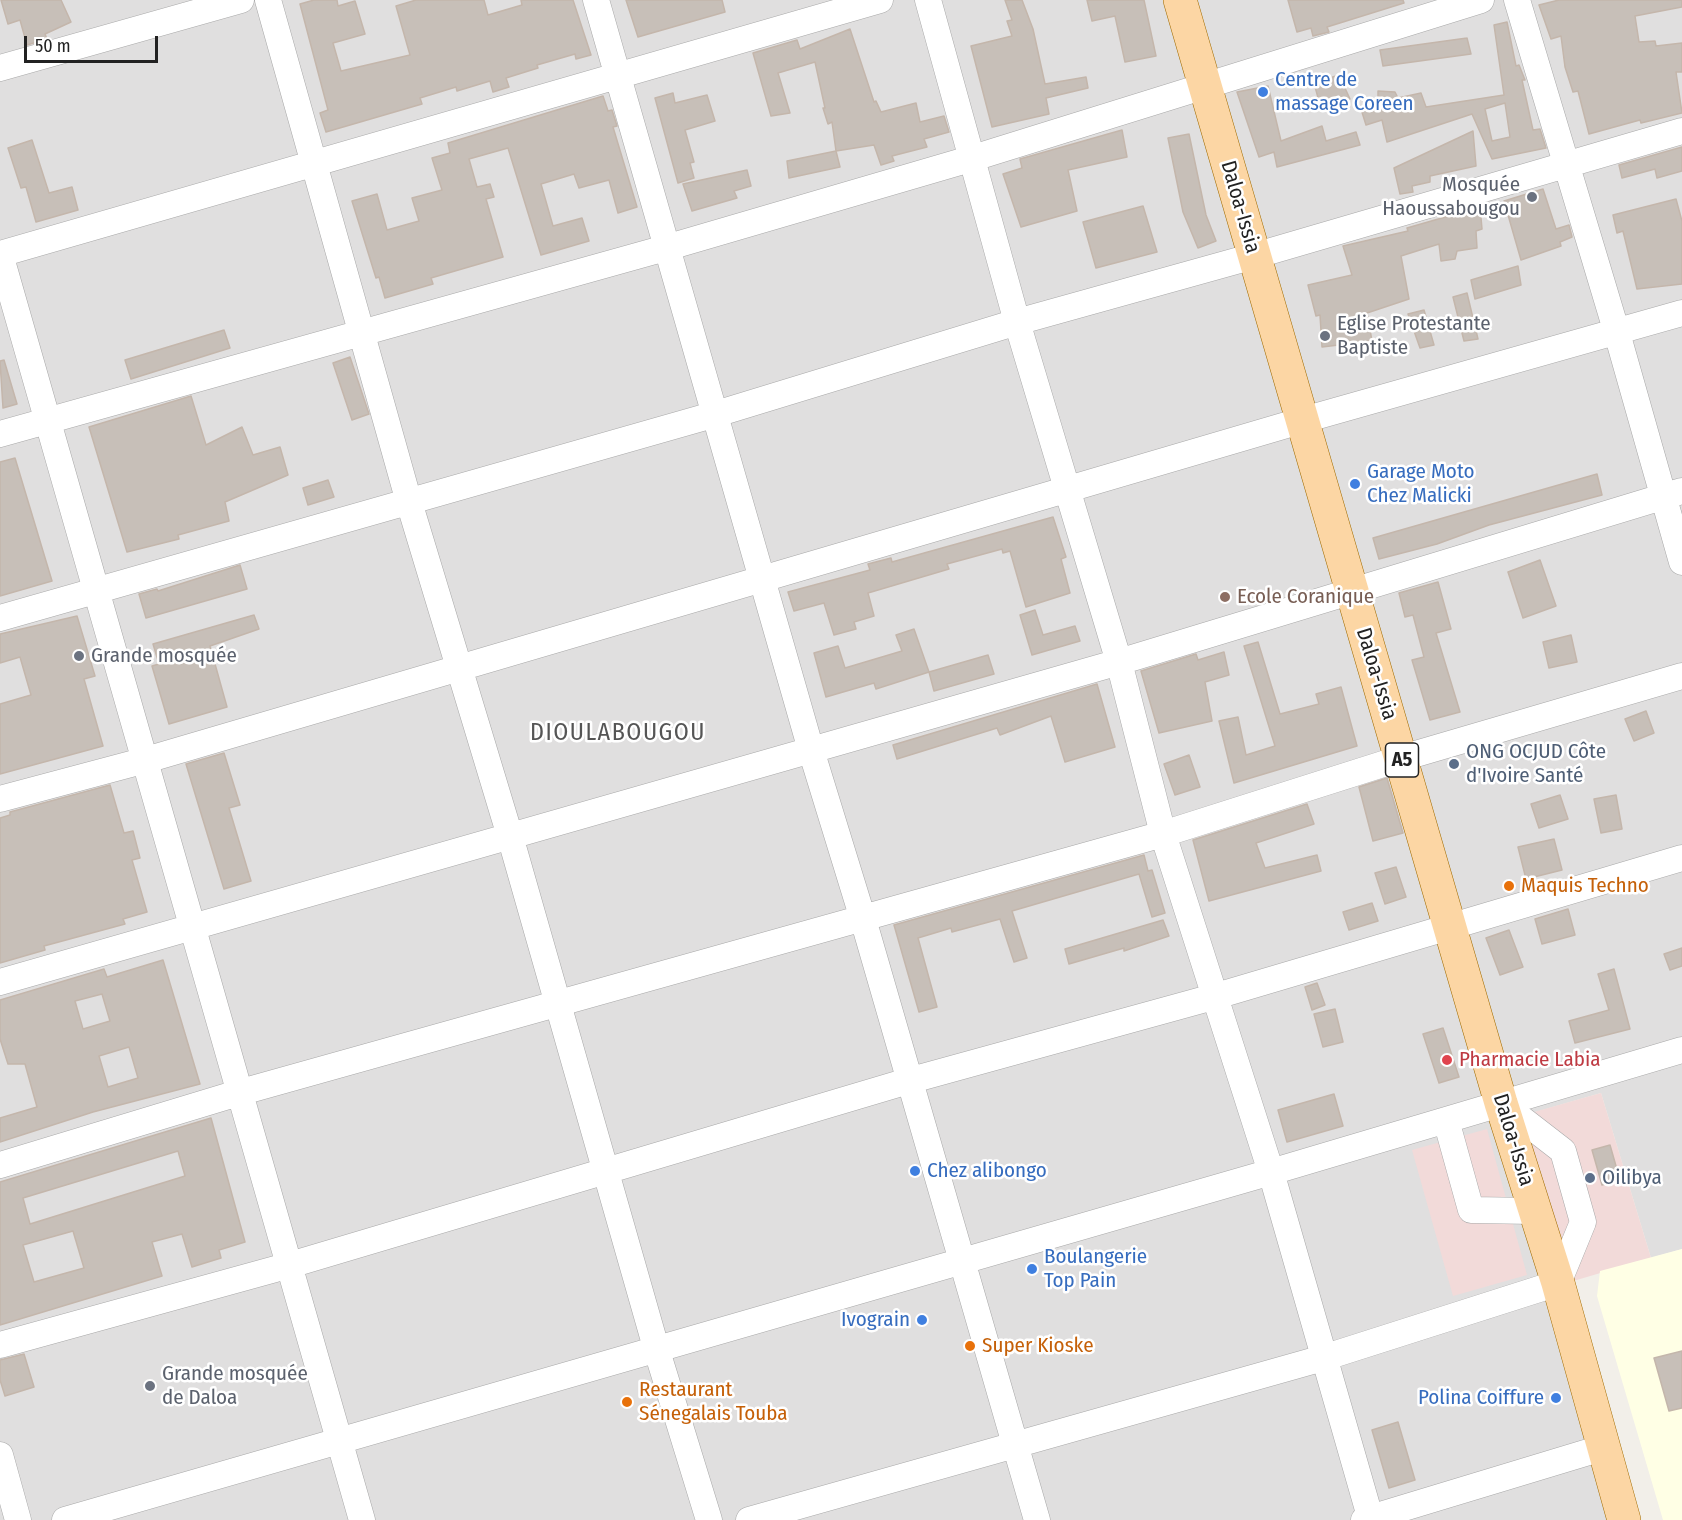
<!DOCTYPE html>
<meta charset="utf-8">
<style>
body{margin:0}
#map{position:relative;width:1682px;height:1520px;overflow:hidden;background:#f2efe9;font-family:"Fira Sans Condensed",sans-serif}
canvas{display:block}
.scale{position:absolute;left:24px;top:36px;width:134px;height:27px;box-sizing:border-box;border:3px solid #222;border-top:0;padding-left:8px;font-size:18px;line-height:21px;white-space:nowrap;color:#222;-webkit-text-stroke:4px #fff;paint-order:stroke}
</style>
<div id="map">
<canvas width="1682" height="1520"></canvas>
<div class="scale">50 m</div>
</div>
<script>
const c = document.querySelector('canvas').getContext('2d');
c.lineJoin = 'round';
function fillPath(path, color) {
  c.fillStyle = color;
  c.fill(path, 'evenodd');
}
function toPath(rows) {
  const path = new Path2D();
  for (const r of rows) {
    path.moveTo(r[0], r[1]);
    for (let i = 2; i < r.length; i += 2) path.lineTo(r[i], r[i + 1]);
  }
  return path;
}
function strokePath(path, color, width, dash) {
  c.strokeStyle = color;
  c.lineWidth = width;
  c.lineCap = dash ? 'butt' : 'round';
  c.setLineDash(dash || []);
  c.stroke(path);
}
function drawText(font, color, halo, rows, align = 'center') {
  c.font = font + ' "Fira Sans Condensed",sans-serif';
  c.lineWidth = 5;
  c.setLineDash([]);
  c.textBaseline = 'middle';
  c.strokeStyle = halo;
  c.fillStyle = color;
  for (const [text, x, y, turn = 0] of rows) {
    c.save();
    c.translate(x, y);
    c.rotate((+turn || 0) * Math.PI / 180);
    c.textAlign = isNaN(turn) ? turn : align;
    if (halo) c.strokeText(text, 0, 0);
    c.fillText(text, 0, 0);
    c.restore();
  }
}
fillPath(toPath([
 [0,0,1682,0,1682,1249,1651,1258,1601,1093,1532,1113,1610,1520,0,1520]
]), '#e0dfdf');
fillPath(toPath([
 [1601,1093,1651,1258,1570,1282,1520,1116],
 [1487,1129,1527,1275,1453,1296,1412,1150]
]), '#f2dad9');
fillPath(toPath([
 [1682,1249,1682,1520,1663,1520,1597,1296,1600,1271]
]), '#ffffe5');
const building = toPath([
 [1,0,61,0,71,22,45,34,47,39,27,45,20,20,8,24,1,0],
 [314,0,337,0,338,6,355,1,365,34,333,43,341,71,410,55,396,6,416,0,484,0,488,15,522,5,521,0,573,0,591,55,576,59,575,54,537,65,538,68,506,78,509,87,493,92,490,81,457,91,456,87,420,98,422,104,326,132,320,113,328,110,300,4,314,0],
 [626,0,722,0,725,12,638,37,626,0],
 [1005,0,1022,0,1033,29,1045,84,1086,77,1088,88,1046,98,1049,114,992,127,971,46,1012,36,1007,21,1012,20,1005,0],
 [1087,0,1144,0,1156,56,1125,62,1115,16,1092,21,1087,0],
 [1288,0,1403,0,1404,3,1327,27,1329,32,1313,36,1311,28,1297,32,1288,0],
 [1559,0,1682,0,1682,7,1635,16,1639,42,1655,41,1656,46,1682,43,1682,72,1676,72,1682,113,1641,123,1640,120,1589,134,1578,91,1573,92,1565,67,1561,36,1551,39,1539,5,1559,0],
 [1507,22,1516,66,1519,65,1525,80,1522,80,1533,130,1540,129,1546,148,1492,159,1472,114,1387,142,1382,120,1366,125,1361,109,1378,104,1378,91,1395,92,1398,98,1421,93,1426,107,1504,95,1494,25,1507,22],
 [1505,103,1510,137,1492,141,1485,109,1505,103],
 [850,29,874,102,876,101,881,112,916,103,920,122,944,116,949,132,924,139,927,147,892,156,894,161,881,165,874,145,836,151,832,122,828,124,823,108,825,108,815,62,778,73,790,113,771,116,753,53,797,40,800,49,850,29],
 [1467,38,1471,54,1383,66,1380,50,1467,38],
 [1339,75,1350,99,1320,105,1314,83,1339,75],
 [1268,86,1281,141,1322,126,1326,141,1356,132,1360,145,1277,167,1274,152,1259,157,1237,92,1268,86],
 [673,93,675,103,707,95,715,121,685,130,694,162,690,163,694,178,678,183,655,98,673,93],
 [603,96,608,111,612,110,617,126,613,127,637,207,618,213,609,180,579,188,574,174,541,184,553,226,582,218,589,241,541,255,508,148,469,159,477,187,490,184,494,197,486,199,503,257,431,278,433,284,385,298,379,277,376,278,352,201,377,194,387,230,419,221,412,198,442,190,432,158,450,153,448,143,603,96],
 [1122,130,1127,157,1068,170,1077,211,1021,227,1003,174,1022,168,1020,159,1122,130],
 [1473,131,1476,166,1430,176,1430,182,1412,186,1413,192,1400,194,1394,168,1473,131],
 [1189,134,1206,215,1216,241,1198,248,1183,212,1168,138,1189,134],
 [32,140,49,193,72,187,78,210,36,222,26,187,21,188,8,148,32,140],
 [1682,147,1682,171,1657,178,1655,169,1622,178,1619,165,1682,147],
 [836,151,840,167,789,178,787,161,836,151],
 [747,170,751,186,734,191,737,198,692,211,683,184,747,170],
 [1543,189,1556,229,1569,225,1572,237,1560,242,1561,246,1521,260,1504,201,1543,189],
 [1676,199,1682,221,1682,284,1637,289,1623,231,1617,233,1613,215,1676,199],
 [1143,206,1157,252,1096,268,1083,222,1143,206],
 [1480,207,1482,229,1476,231,1477,248,1457,251,1455,259,1441,261,1439,244,1401,256,1409,299,1367,313,1372,341,1322,347,1320,315,1316,316,1308,285,1352,275,1343,246,1408,231,1407,228,1480,207],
 [1518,266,1521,285,1475,299,1471,280,1518,266],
 [1467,293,1478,339,1464,341,1453,297,1467,293],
 [1424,310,1434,345,1420,348,1408,314,1424,310],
 [224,330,230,348,131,379,125,360,224,330],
 [350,357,369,414,352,420,333,363,350,357],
 [4,360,17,404,3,408,0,361,4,360],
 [191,396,206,445,242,427,253,455,280,447,288,475,225,502,229,521,178,535,179,539,127,552,89,427,191,396],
 [15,458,52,581,0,596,0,462,15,458],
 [1597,474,1602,495,1489,525,1437,544,1379,559,1373,538,1597,474],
 [328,480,334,497,308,505,303,488,328,480],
 [1053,517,1066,557,1061,559,1070,593,1026,607,1010,551,1003,553,1002,549,947,564,949,569,868,593,874,616,854,622,856,629,834,635,824,603,794,611,788,592,870,570,868,564,891,558,892,562,1053,517],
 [1540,560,1556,606,1523,618,1508,572,1540,560],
 [240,565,247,589,146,618,139,594,157,589,158,591,240,565],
 [1438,582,1451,629,1436,633,1460,712,1430,720,1412,660,1424,657,1413,615,1405,617,1399,593,1438,582],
 [1035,610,1043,635,1075,626,1080,641,1032,655,1020,615,1035,610],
 [254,615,259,629,210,646,227,707,169,724,152,666,159,664,153,644,254,615],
 [77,616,95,676,84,679,103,746,0,774,0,704,31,695,20,657,0,663,0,634,77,616],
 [914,629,929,672,876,689,874,683,826,697,814,653,838,646,845,668,902,651,896,635,914,629],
 [1571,635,1577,662,1549,668,1543,642,1571,635],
 [1258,642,1280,714,1319,704,1316,694,1341,687,1357,746,1234,783,1219,721,1238,717,1246,755,1275,746,1244,646,1258,642],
 [1224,652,1229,675,1205,682,1212,721,1159,733,1141,671,1196,654,1198,660,1224,652],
 [988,655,994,674,934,691,929,672,988,655],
 [1097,684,1115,747,1065,762,1051,716,1000,735,997,728,897,759,893,745,1097,684],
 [1646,711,1654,733,1634,741,1625,719,1646,711],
 [224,753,240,805,229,808,251,881,224,889,186,764,224,753],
 [1189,755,1200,787,1175,795,1164,764,1189,755],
 [1387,778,1403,833,1373,841,1359,787,1387,778],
 [110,785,124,833,133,831,140,858,132,860,147,912,123,919,125,924,44,946,45,950,0,963,0,818,10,815,10,812,110,785],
 [1560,795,1568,819,1539,828,1531,804,1560,795],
 [1616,795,1622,829,1601,833,1594,799,1616,795],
 [1307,804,1314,824,1256,843,1265,868,1317,855,1321,871,1209,901,1193,840,1307,804],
 [1554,839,1562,870,1526,879,1518,847,1554,839],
 [1144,855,1148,871,1152,870,1165,913,1152,917,1139,874,1012,911,1027,958,1014,962,1000,919,952,932,951,928,918,938,937,1007,919,1012,894,925,1144,855],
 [1396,867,1406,897,1385,904,1375,873,1396,867],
 [1372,903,1378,921,1349,930,1343,912,1372,903],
 [1568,909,1575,935,1542,944,1535,919,1568,909],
 [1163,920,1169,936,1124,951,1124,948,1069,964,1065,949,1163,920],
 [1509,930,1523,967,1500,975,1486,938,1509,930],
 [1682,948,1682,966,1670,970,1664,954,1682,948],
 [163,960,200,1084,93,1112,0,1142,0,1118,37,1107,25,1064,8,1064,0,1039,0,1000,104,969,107,977,163,960],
 [102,994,110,1021,83,1029,75,1001,102,994],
 [129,1047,138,1078,108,1087,99,1056,129,1047],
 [1614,969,1630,1029,1575,1043,1569,1021,1609,1010,1598,974,1614,969],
 [1317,983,1325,1005,1312,1010,1305,987,1317,983],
 [1335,1009,1343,1042,1323,1047,1314,1014,1335,1009],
 [1443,1028,1459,1077,1439,1083,1423,1034,1443,1028],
 [1334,1094,1343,1126,1287,1142,1278,1110,1334,1094],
 [211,1118,245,1242,219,1250,221,1258,192,1267,182,1234,152,1242,162,1276,0,1325,0,1182,211,1118],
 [178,1151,185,1176,30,1224,23,1198,178,1151],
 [73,1231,84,1268,34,1282,23,1245,73,1231],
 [1610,1145,1620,1180,1602,1185,1592,1150,1610,1145],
 [1682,1351,1682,1408,1669,1411,1654,1358,1682,1351],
 [24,1354,34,1387,5,1396,0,1380,0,1360,24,1354],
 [1398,1422,1415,1480,1389,1488,1372,1430,1398,1422]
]);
fillPath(building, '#c7bfb8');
strokePath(building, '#c4b6ab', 1.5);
const minor = toPath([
 [268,0,409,502,510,836,657,1351,709,1520],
 [596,0,811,750,863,919,1037,1520],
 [928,0,1017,322,1119,662,1163,834,1271,1172,1371,1520],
 [1517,0,1617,333,1682,562],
 [0,68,241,0],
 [0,254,362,1520],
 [0,254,880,0],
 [0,434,669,247,970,159,1481,0],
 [0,618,716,414,1017,322,1254,256,1682,131],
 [0,799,146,760,1300,421,1682,313],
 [0,982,1119,662,1682,491],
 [1446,1120,1471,1210,1535,1211],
 [0,1165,238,1093,1163,834,1402,758,1682,676],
 [0,1345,290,1265,908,1081,1213,997,1682,858],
 [0,1455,18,1520],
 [65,1520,1271,1172,1682,1050],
 [749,1520,1323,1358,1558,1283,1583,1222,1563,1151,1501,1103],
 [1364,1520,1605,1447]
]);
const major = toPath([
 [1180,0,1501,1103,1558,1283,1624,1520]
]);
strokePath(minor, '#a9a9a9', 27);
strokePath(major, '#a06b00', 34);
strokePath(minor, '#fff', 26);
strokePath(major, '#fcd6a4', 33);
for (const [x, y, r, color] of [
 [1263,92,6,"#3f7fe0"],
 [1532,197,6,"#6b7280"],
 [1325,336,6,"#6b7280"],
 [1355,484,6,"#3f7fe0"],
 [1225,597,6,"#8d6e63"],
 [79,656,6,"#6b7280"],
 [1454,764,6,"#5c6f8a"],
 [1509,886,6,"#e8710a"],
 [1447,1060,6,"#e0444e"],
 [915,1171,6,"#3f7fe0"],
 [1590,1178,6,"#5c6f8a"],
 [1032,1269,6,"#3f7fe0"],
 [922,1320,6,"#3f7fe0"],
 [970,1346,6,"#e8710a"],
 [150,1386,6,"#6b7280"],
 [1556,1398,6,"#3f7fe0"],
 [627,1402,6,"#e8710a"]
]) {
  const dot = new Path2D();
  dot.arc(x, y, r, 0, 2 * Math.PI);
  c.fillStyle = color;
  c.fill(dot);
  strokePath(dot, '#fff', 2);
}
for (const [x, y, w] of [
 [1402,760,33]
]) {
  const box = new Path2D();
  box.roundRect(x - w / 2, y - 17, w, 34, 4.5);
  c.fillStyle = '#fff';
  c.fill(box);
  strokePath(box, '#222', 1.5);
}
drawText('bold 20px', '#222', null, [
 ["A5",1402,760]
]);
drawText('21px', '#366cbe', '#fff', [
 ["Centre de",1275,80],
 ["massage Coreen",1275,104],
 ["Garage Moto",1367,472],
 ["Chez Malicki",1367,496],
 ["Chez alibongo",927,1171],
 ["Boulangerie",1044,1257],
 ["Top Pain",1044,1281],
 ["Ivograin",910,1320,"right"],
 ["Polina Coiffure",1544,1398,"right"]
], 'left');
drawText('21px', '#5b616d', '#fff', [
 ["Mosquée",1520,185,"right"],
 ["Haoussabougou",1520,209,"right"],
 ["Eglise Protestante",1337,324],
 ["Baptiste",1337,348],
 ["Grande mosquée",91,656],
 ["Grande mosquée",162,1374],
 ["de Daloa",162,1398]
], 'left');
drawText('21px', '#222', '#fff', [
 ["Daloa-Issia",1240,207,74],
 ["Daloa-Issia",1376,674,73],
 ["Daloa-Issia",1513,1140,73]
]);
drawText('21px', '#785e54', '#fff', [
 ["Ecole Coranique",1237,597]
], 'left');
drawText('21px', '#4e5e75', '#fff', [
 ["ONG OCJUD Côte",1466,752],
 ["d'Ivoire Santé",1466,776],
 ["Oilibya",1602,1178]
], 'left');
drawText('21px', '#c56008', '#fff', [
 ["Maquis Techno",1521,886],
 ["Super Kioske",982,1346],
 ["Restaurant",639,1390],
 ["Sénegalais Touba",639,1414]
], 'left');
drawText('21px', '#be3a42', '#fff', [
 ["Pharmacie Labia",1459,1060]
], 'left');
c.letterSpacing = '1.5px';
drawText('24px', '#555', '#fff', [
 ["DIOULABOUGOU",618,733]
]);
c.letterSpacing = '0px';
</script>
